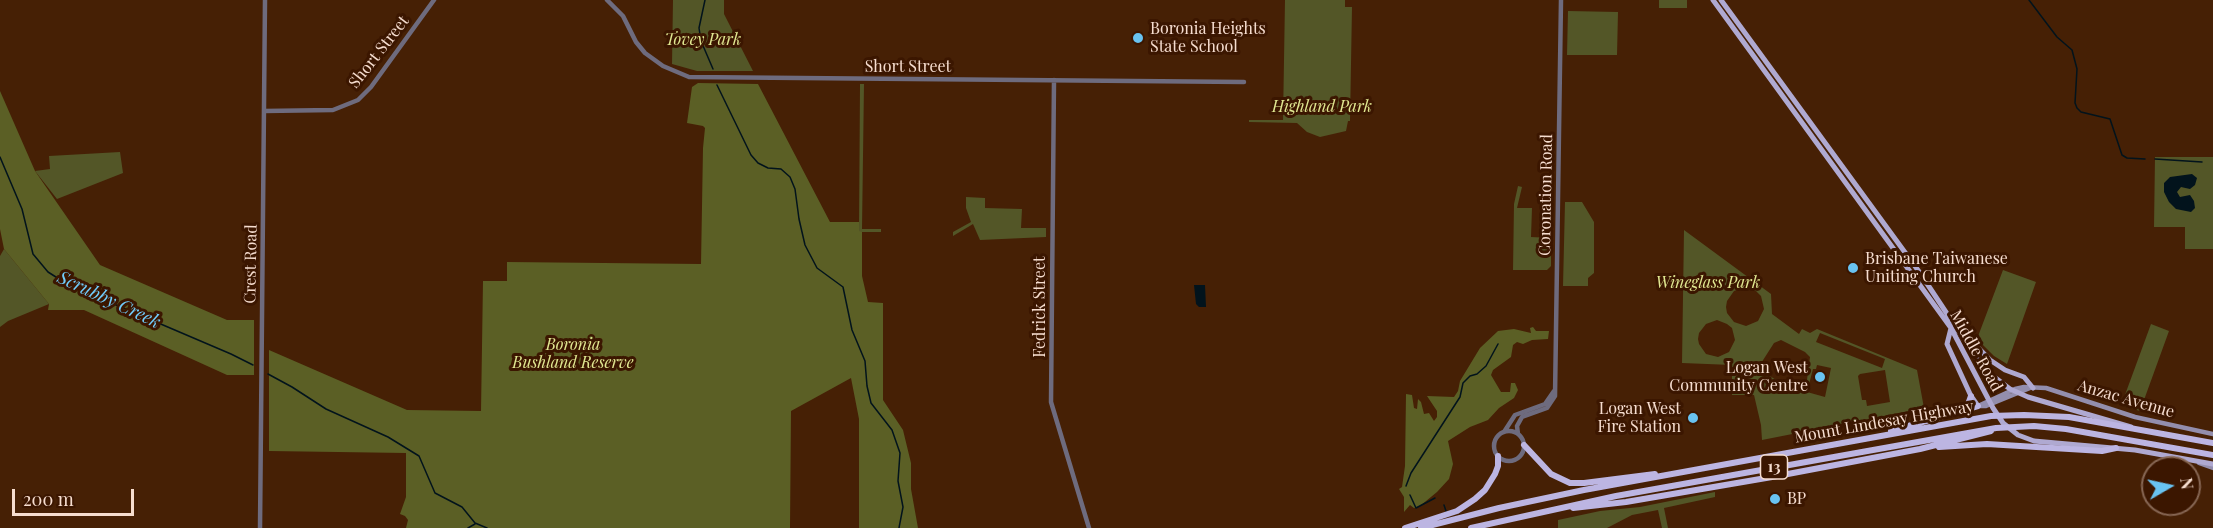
<!DOCTYPE html>
<style>
body{margin:0}
#map{position:relative;width:2213px;height:528px;overflow:hidden;background:#462005;font-family:"Playfair Display",serif}
canvas{display:block}
.north{position:absolute;left:2141px;top:456px;width:60px;height:60px;box-sizing:border-box;background:#3b1600;border:2px solid #866653;border-radius:50%;rotate:81deg;font-size:16px;font-weight:700;line-height:24px;text-align:center;color:#f6ddcf}
.north::after{content:'';display:block;margin:auto;width:21px;height:27px;background:#69c3f1;clip-path:polygon(50% 0,100% 100%,50% 72%,0 100%)}
.scale{position:absolute;left:12px;top:489px;width:122px;height:27px;box-sizing:border-box;border:3px solid #f6ddcf;border-top:0;padding-left:8px;font-size:18px;line-height:21px;white-space:nowrap;color:#f6ddcf;-webkit-text-stroke:4px #3b1600;paint-order:stroke}
</style>
<div id="map">
<canvas width="2213" height="528"></canvas>
<div class="north">N</div>
<div class="scale">200 m</div>
</div>
<script>
const c = document.querySelector('canvas').getContext('2d');
c.lineJoin = 'round';
function fillPath(path, color) {
  c.fillStyle = color;
  c.fill(path, 'evenodd');
}
function toPath(rows) {
  const path = new Path2D();
  for (const r of rows) {
    if (r.length === 3) {
      path.moveTo(r[0] + r[2], r[1]);
      path.arc(r[0], r[1], r[2], 0, 2 * Math.PI);
      continue;
    }
    path.moveTo(r[0], r[1]);
    for (let i = 2; i < r.length; i += 2) path.lineTo(r[i], r[i + 1]);
  }
  return path;
}
function strokePath(path, color, width, dash) {
  c.strokeStyle = color;
  c.lineWidth = width;
  c.lineCap = dash ? 'butt' : 'round';
  c.setLineDash(dash || []);
  c.stroke(path);
}
function drawText(font, color, halo, rows, align = 'center') {
  c.font = font + ' "Playfair Display",serif';
  c.lineWidth = 6;
  c.setLineDash([]);
  c.textBaseline = 'middle';
  c.strokeStyle = halo;
  c.fillStyle = color;
  for (const [text, x, y, turn = 0] of rows) {
    c.save();
    c.translate(x, y);
    c.rotate((+turn || 0) * Math.PI / 180);
    c.textAlign = isNaN(turn) ? turn : align;
    if (halo) c.strokeText(text, 0, 0);
    c.fillText(text, 0, 0);
    c.restore();
  }
}
fillPath(toPath([
 [673,0,724,0,724,14,753,71,697,71,672,64],
 [1285,0,1345,0,1345,7,1352,7,1350,121,1348,121,1346,131,1320,137,1307,132,1297,123,1249,122,1249,120,1283,120],
 [1659,0,1687,0,1687,8,1659,8],
 [1568,11,1618,12,1617,55,1567,55],
 [860,84,864,84,862,229,881,229,881,232,859,232],
 [120,152,123,173,57,199,35,171,50,169,49,156],
 [2155,157,2213,157,2213,249,2185,249,2185,227,2154,227],
 [1518,186,1522,187,1517,208,1532,208,1531,237,1551,238,1551,266,1547,270,1513,270,1514,204],
 [966,197,985,198,985,208,1022,209,1021,228,1046,228,1046,237,980,240,973,224,953,236,953,232,971,222,966,208],
 [1565,202,1582,202,1594,222,1594,273,1588,278,1588,286,1563,286],
 [1684,230,1771,294,1772,314,1799,334,1802,329,1810,333,1817,329,1917,370,1924,408,1762,440,1761,425,1754,395,1732,395,1732,365,1682,363],
 [1745,287,1756,291,1761,296,1764,309,1758,321,1746,326,1734,322,1727,313,1726,307,1727,301,1734,291],
 [1717,320,1727,324,1732,328,1735,340,1729,352,1718,357,1706,354,1699,344,1698,339,1699,333,1706,324],
 [1820,333,1885,359,1882,368,1816,342],
 [1781,340,1805,352,1810,357,1806,387,1803,390,1794,392,1758,368,1774,343],
 [1817,365,1831,368,1825,397,1807,392,1813,369,1816,369],
 [1885,370,1890,402,1867,406,1866,400,1862,400,1858,376,1860,374],
 [4,249,49,304,8,321,0,327,0,256],
 [2003,270,2036,282,2007,364,1994,356,1977,339],
 [2151,324,2169,331,2140,411,2123,406,2122,403],
 [1715,492,1715,497,1664,508,1668,528,1662,528,1658,510,1632,515,1607,528,1558,528,1558,520,1600,511,1640,507]
]), '#535627');
fillPath(toPath([
 [698,83,758,84,830,222,859,222,859,231,862,232,862,276,868,302,883,303,883,400,903,430,911,463,911,489,918,528,859,528,859,419,851,378,791,411,790,528,406,528,408,520,405,516,400,514,406,497,406,453,269,451,269,350,407,410,481,411,483,281,507,281,507,262,701,264,703,148,705,128,703,126,687,123,692,87],
 [0,91,35,171,100,265,227,320,254,320,254,375,227,375,84,310,48,310,49,304,4,249,0,229],
 [1533,327,1536,331,1549,331,1548,339,1532,340,1523,344,1517,342,1513,345,1511,357,1493,370,1491,375,1501,392,1510,392,1511,383,1515,383,1518,390,1514,398,1499,408,1488,420,1470,427,1448,441,1453,464,1449,479,1437,492,1420,506,1414,508,1410,505,1404,512,1404,497,1399,489,1402,487,1405,466,1406,394,1412,395,1414,408,1417,409,1418,399,1421,402,1424,414,1429,413,1434,421,1437,417,1437,411,1427,396,1454,397,1458,391,1460,381,1480,348,1498,331,1514,329,1531,333,1530,328]
]), '#5b5f25');
fillPath(toPath([
 [2192,174,2197,178,2195,185,2190,189,2181,187,2177,192,2180,197,2190,195,2194,201,2195,208,2191,212,2176,209,2169,202,2164,192,2164,183,2170,177],
 [1194,285,1205,285,1206,307,1199,307,1196,304]
]), '#02131c');
strokePath(toPath([
 [705,0,699,28,701,41,713,69],
 [2029,0,2057,37,2072,50,2077,69,2075,103,2077,108,2081,112,2110,119,2122,155,2127,158,2145,159],
 [717,85,751,155,758,163,768,168,781,169,790,177,795,189,799,219,805,245,817,268,843,287,852,330,865,361,867,386,871,403,892,430,900,453,898,481,903,507,899,528],
 [0,157,22,209,33,254,48,272,67,284,231,354,253,365],
 [2155,159,2202,162],
 [268,374,292,387,326,409,388,437,419,456,435,493,462,507,475,523,487,528],
 [1406,486,1411,473,1460,397,1463,383,1470,376,1477,374,1486,366,1498,344],
 [1410,495,1416,508,1435,498],
 [1444,505,1446,511],
 [468,528,475,524]
]), '#02131c', 1.5);
strokePath(toPath([
 [607,0,623,16,636,42,645,53,663,66,689,77,1244,82],
 [1054,80,1051,402,1089,528],
 [264,111,333,110,358,100,371,87,434,0],
 [1509,446,15],
 [1504,432,1515,415,1545,404,1554,391],
 [1518,434,1517,426,1522,417,1547,408,1555,396,1561,0],
 [260,528,265,0]
]), '#6e6b7e', 4.5);
strokePath(toPath([
 [1978,406,2015,389,2024,387,2046,388,2135,417,2213,434],
 [1979,406,1986,406,2030,388],
 [2199,463,2213,468]
]), '#938ead', 4.5);
strokePath(toPath([
 [1713,0,1951,328,1993,408,2003,423,2018,435,2034,441,2135,450,2213,464],
 [1721,0,1920,273,1979,362,1989,373,2010,389,2028,397,2131,427],
 [1951,328,1947,344,1971,396,1978,406],
 [1959,328,1990,360,2005,370,2024,377,2033,388]
]), '#afa9d1', 5);
strokePath(toPath([
 [1966,410,1971,396],
 [1891,431,1978,406],
 [1524,445,1551,474,1570,483,1584,483,1655,474],
 [1939,447,1987,444,2102,451,2116,448],
 [1573,508,1626,502,1772,477,1920,449,1991,431],
 [1405,528,1457,511,1475,499,1485,490,1495,474,1498,466,1498,456],
 [1421,528,1499,508,1584,490,1991,416,2024,415,2069,417,2213,443],
 [1471,528,1616,496,1996,428,2034,426,2066,429,2213,455]
]), '#bcb5e2', 6);
for (const [x, y, r, color] of [
 [1138,38,6,"#69c3f1"],
 [1853,268,6,"#69c3f1"],
 [1820,377,6,"#69c3f1"],
 [1693,418,6,"#69c3f1"],
 [1775,499,6,"#69c3f1"]
]) {
  const dot = new Path2D();
  dot.arc(x, y, r, 0, 2 * Math.PI);
  c.fillStyle = color;
  c.fill(dot);
  strokePath(dot, '#3b1600', 2);
}
for (const [x, y, w] of [
 [1774,467,27]
]) {
  const box = new Path2D();
  box.roundRect(x - w / 2, y - 12, w, 24, 4.5);
  c.fillStyle = '#3b1600';
  c.fill(box);
  strokePath(box, '#f6ddcf', 1.5);
}
drawText('bold 15px', '#f6ddcf', null, [
 ["13",1774,467]
]);
drawText('16px', '#f6ddcf', '#3b1600', [
 ["Boronia Heights",1150,29],
 ["State School",1150,47],
 ["Brisbane Taiwanese",1865,259],
 ["Uniting Church",1865,277],
 ["Logan West",1808,368,"right"],
 ["Community Centre",1808,386,"right"],
 ["Logan West",1681,409,"right"],
 ["Fire Station",1681,427,"right"],
 ["BP",1787,499]
], 'left');
drawText('italic 16px', '#e1e891', '#3b1600', [
 ["Tovey Park",703,40],
 ["Highland Park",1322,107],
 ["Wineglass Park",1708,283],
 ["Boronia",573,345],
 ["Bushland Reserve",573,363]
]);
drawText('16px', '#f6ddcf', '#3b1600', [
 ["Short Street",379,52,-52],
 ["Short Street",908,67],
 ["Coronation Road",1546,195,-89],
 ["Crest Road",251,264,-89],
 ["Fedrick Street",1040,307,-90],
 ["Middle Road",1976,351,61],
 ["Anzac Avenue",2126,399,16],
 ["Mount Lindesay Highway",1884,422,-10]
]);
drawText('italic 18px', '#70ccfb', '#3b1600', [
 ["Scrubby Creek",109,300,25]
]);
</script>
